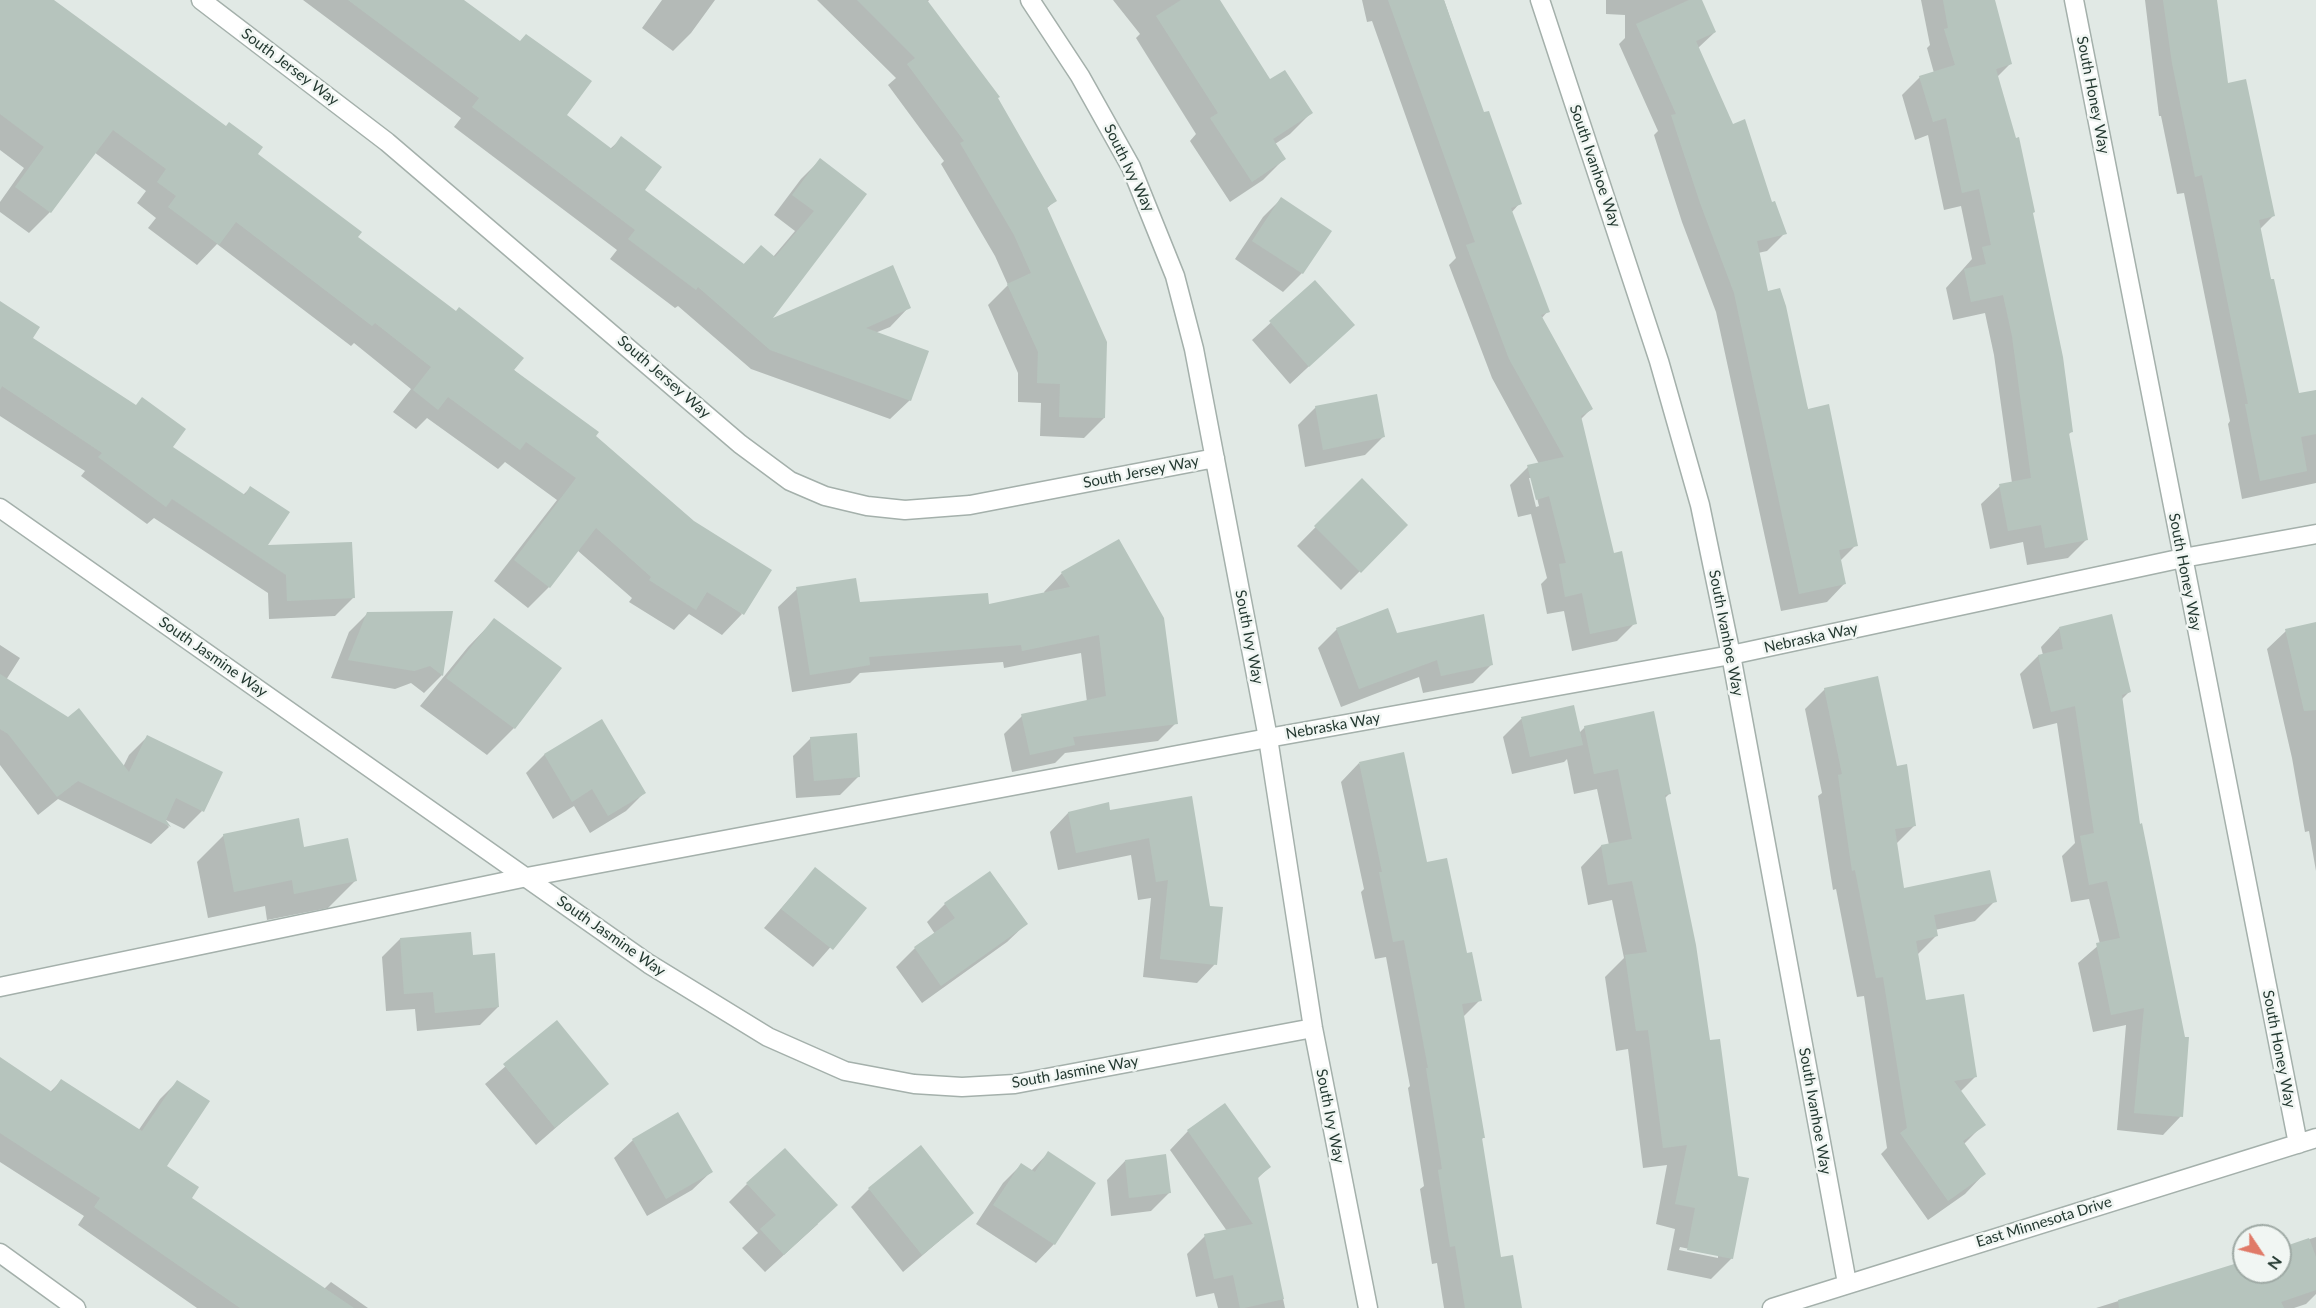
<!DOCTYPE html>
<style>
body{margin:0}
#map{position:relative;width:2316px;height:1308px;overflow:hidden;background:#e1e9e5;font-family:Lato,sans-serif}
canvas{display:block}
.north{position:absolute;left:2232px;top:1224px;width:60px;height:60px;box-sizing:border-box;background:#f1f6f3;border:2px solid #9faaa5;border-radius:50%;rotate:125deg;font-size:16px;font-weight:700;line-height:24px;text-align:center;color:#233830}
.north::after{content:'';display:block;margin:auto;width:21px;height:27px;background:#e07a68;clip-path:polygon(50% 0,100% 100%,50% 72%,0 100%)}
</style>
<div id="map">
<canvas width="2316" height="1308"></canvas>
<div class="north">N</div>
</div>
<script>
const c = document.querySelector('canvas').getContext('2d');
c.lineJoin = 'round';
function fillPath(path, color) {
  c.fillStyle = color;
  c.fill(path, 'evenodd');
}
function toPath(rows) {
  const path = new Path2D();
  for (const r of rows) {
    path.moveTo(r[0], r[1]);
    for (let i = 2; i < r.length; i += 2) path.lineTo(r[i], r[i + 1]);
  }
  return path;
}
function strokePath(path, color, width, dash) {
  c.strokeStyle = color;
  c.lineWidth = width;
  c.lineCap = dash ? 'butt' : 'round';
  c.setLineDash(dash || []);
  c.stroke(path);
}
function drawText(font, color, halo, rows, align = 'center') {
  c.font = font + ' Lato,sans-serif';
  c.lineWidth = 5;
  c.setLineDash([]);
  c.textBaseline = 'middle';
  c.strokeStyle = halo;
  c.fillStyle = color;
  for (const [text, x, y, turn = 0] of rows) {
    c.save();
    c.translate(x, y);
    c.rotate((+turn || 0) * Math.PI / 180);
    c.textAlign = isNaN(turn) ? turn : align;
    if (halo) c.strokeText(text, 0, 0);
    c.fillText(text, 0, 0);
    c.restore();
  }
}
fillPath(toPath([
 [0,0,51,0,256,154,594,437,742,614,722,635,689,614,674,630,629,602,632,598,577,550,549,587,528,608,494,581,557,500,505,462,498,469,427,418,416,429,393,412,411,389,354,343,351,346,217,244,197,265,148,228,156,218,137,203,146,191,94,152,50,212,29,233,0,212,0,202,24,168,0,150],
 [303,0,442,0,565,115,610,149,622,138,643,190,743,265,761,247,773,257,795,231,774,215,801,179,820,160,865,194,768,321,909,307,890,327,875,333,910,400,890,419,751,369,678,306,675,308,610,259,617,250,454,127,461,118],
 [662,0,715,0,691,33,673,51,642,28],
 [817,0,929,0,927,3,996,99,1055,201,1046,209,1104,418,1084,438,1040,436,1041,403,1018,402,1018,373,988,305,1008,285,995,256,941,164,944,161,888,85,896,78],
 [1113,0,1218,0,1270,81,1311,113,1290,134,1275,144,1284,159,1263,180,1230,202,1190,141,1196,134,1136,38,1140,34],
 [1362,0,1444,0,1483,114,1520,203,1511,213,1548,311,1541,319,1591,409,1581,419,1613,555,1635,623,1617,641,1572,651,1564,611,1547,614,1541,584,1547,578,1531,514,1518,517,1510,485,1528,467,1539,464,1492,378,1449,265,1456,258,1372,21,1367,22],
 [1529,478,1532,478,1539,506,1536,507],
 [1606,0,1700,0,1715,32,1698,48,1732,126,1785,233,1767,251,1758,253,1767,293,1856,545,1840,561,1845,583,1827,602,1781,611,1716,312,1682,222,1654,135,1658,131,1619,44,1625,38,1625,15,1606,14],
 [1921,0,1994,0,2010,64,1997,77,2032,214,2071,432,2068,435,2087,539,2068,558,2027,565,2023,542,1990,549,1981,504,2000,486,2012,483,1994,355,1985,313,1953,320,1946,288,1972,259,1961,206,1944,210,1928,135,1915,140,1902,95,1920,77,1934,73,1927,48,1930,45],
 [2145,0,2196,0,2227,84,2273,216,2259,230,2298,395,2316,397,2316,483,2242,499,2228,424,2230,421,2184,193,2177,194,2161,116,2159,116],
 [1281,199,1329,231,1302,273,1283,292,1235,259,1263,217],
 [1315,282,1353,325,1290,384,1252,340],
 [0,303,31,339,171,448,243,495,250,488,265,547,353,598,335,616,269,619,268,593,154,518,147,524,81,476,85,471,0,416],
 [1316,407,1383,437,1365,455,1305,467,1298,425],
 [1362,480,1406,525,1341,590,1297,546],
 [1062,573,1176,723,1158,741,1065,753,1055,763,1012,772,1004,734,1022,716,1087,702,1081,653,1004,668,1003,662,860,673,850,683,792,692,778,607,797,589,859,604,987,606,1045,594,1044,592],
 [451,612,442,675,424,693,411,683,395,689,331,678,349,632,367,614],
 [494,620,560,669,514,728,487,755,420,706,468,647],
 [2316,623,2316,871,2309,831,2305,832,2292,758,2267,649,2286,631],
 [2059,628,2129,692,2121,700,2181,1116,2163,1135,2117,1130,2126,1025,2093,1032,2078,963,2100,944,2089,899,2071,902,2062,856,2075,843,2057,723,2033,729,2020,674,2038,656,2043,655,2041,647],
 [1337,629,1396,635,1492,664,1473,683,1423,693,1419,677,1341,707,1318,648],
 [0,645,20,658,6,680,123,767,129,755,147,737,202,811,184,829,162,818,169,827,151,844,58,799,38,815,0,765],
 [1825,689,1895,767,1915,825,1896,844,1903,889,1995,901,1975,921,1935,930,1936,936,1917,955,1925,1002,1975,1077,1960,1092,1984,1124,1964,1144,1984,1174,1965,1194,1928,1220,1881,1154,1887,1148,1864,996,1857,997,1836,889,1833,890,1818,796,1822,793,1805,709],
 [1573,707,1579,733,1585,727,1670,793,1664,799,1732,1258,1711,1279,1667,1270,1675,1229,1656,1224,1667,1165,1643,1168,1628,1049,1616,1051,1605,977,1624,958,1612,900,1588,905,1581,867,1601,846,1609,845,1597,789,1574,794,1567,759,1564,762,1512,774,1503,737,1521,719],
 [1680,1247,1718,1255,1718,1258,1679,1250],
 [601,721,644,793,626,811,590,833,574,806,553,819,526,773,544,755],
 [811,738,858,777,840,795,796,798,793,756],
 [1359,763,1426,864,1466,955,1480,1000,1463,1017,1484,1137,1481,1140,1500,1259,1520,1308,1444,1308,1437,1263,1432,1264,1420,1189,1424,1186,1408,1088,1410,1086,1386,957,1375,959,1361,892,1364,889,1341,782],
 [1191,798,1215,964,1197,983,1143,977,1151,898,1138,900,1131,855,1058,870,1050,832,1068,813,1109,812],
 [224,835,355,881,328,908,267,920,265,906,208,918,197,862],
 [815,869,865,908,813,967,764,928],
 [990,873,1026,924,1007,942,922,1003,896,967,915,948,935,934,927,922,945,904],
 [400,939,472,957,498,1007,480,1025,417,1031,415,1009,386,1011,382,957],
 [557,1022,607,1083,536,1145,485,1084],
 [0,1059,50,1092,61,1081,138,1131,160,1099,178,1081,165,1167,190,1198,324,1289,331,1282,368,1308,197,1308,78,1225,84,1216,0,1162],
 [1225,1105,1269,1167,1257,1179,1285,1308,1218,1308,1214,1293,1196,1297,1187,1254,1205,1236,1227,1231,1170,1150,1188,1131],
 [633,1140,711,1172,692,1190,647,1216,614,1158],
 [1048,1153,1094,1183,1054,1244,1036,1263,976,1224,1003,1183,1021,1165,1031,1171],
 [1125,1161,1170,1192,1151,1211,1111,1216,1107,1180],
 [747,1184,818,1224,765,1272,742,1248,758,1233,729,1202],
 [869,1189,972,1213,903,1272,851,1207],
 [2316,1237,2316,1294,2306,1304,2294,1308,2096,1308,2244,1262,2244,1272,2280,1272,2280,1249]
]), '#0003');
fillPath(toPath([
 [0,0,54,0,226,126,229,122,263,147,258,154,362,232,358,237,456,311,459,307,524,358,514,370,599,432,596,436,694,521,772,570,744,615,707,592,696,610,649,580,651,577,596,528,550,588,514,560,576,478,526,442,520,450,448,397,438,410,413,390,431,367,375,323,372,326,236,222,219,245,168,207,176,196,157,182,166,169,113,130,51,213,15,187,44,147,0,114],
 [348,0,464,0,520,41,526,34,592,81,567,115,612,149,621,136,662,167,645,190,744,264,761,245,775,257,814,211,792,195,820,158,867,194,773,318,893,265,911,308,866,328,929,351,911,401,770,350,698,287,696,290,628,239,635,230,472,107,479,98],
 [857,0,927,0,1000,97,998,98,1057,201,1047,207,1107,342,1105,418,1059,417,1060,384,1037,383,1038,352,1007,284,1031,273,1014,235,960,143,964,141,907,64,915,58],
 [1181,0,1220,0,1270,79,1285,70,1313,113,1273,139,1286,159,1252,182,1210,118,1218,113,1156,16],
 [1388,0,1444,0,1484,112,1489,111,1522,204,1511,208,1550,312,1541,315,1593,409,1581,416,1614,553,1622,551,1637,624,1590,634,1582,593,1565,597,1559,564,1566,563,1549,496,1536,500,1527,465,1564,457,1509,359,1466,245,1475,242],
 [1689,0,1702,0,1716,32,1696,41,1733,124,1745,119,1772,202,1775,201,1787,234,1757,241,1768,291,1780,288,1786,306,1808,409,1829,404,1858,546,1839,550,1846,584,1799,594,1734,293,1700,203,1671,115,1676,114,1636,24],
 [1943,0,1995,0,2012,64,1996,69,2016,138,2019,137,2035,212,2033,213,2063,357,2073,432,2069,433,2088,540,2045,548,2041,525,2008,531,1999,484,2031,478,2012,336,2003,295,1971,302,1964,269,1986,264,1982,247,1991,245,1979,189,1962,193,1946,118,1933,122,1919,76,1955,65,1944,29,1948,28],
 [2163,0,2217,0,2228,83,2246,79,2275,216,2259,220,2271,279,2274,279,2299,393,2316,390,2316,434,2301,437,2307,471,2260,481,2245,404,2248,404,2202,175,2195,177,2172,63],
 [1281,197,1332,231,1303,274,1252,241],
 [1315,280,1355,325,1309,367,1269,321],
 [0,301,40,327,33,338,136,405,142,397,186,429,173,447,245,495,250,486,290,512,268,545,352,542,355,598,287,601,286,575,172,499,166,507,98,457,102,453,2,386,0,390],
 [1377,394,1385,437,1323,450,1315,406],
 [1362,478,1408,525,1361,573,1314,526],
 [1119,539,1164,618,1178,724,1073,737,1075,745,1030,755,1021,714,1106,696,1099,635,1022,651,1021,645,869,657,870,665,810,675,796,587,856,578,860,602,988,593,989,604,1070,587,1061,572],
 [1388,608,1397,633,1484,614,1493,665,1441,676,1437,660,1359,689,1336,628],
 [453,611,443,676,430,666,414,671,348,660,367,612],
 [2112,614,2131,692,2122,695,2140,824,2142,823,2185,1037,2189,1037,2183,1117,2134,1113,2144,1008,2111,1015,2096,943,2120,938,2107,881,2089,885,2080,836,2094,833,2075,706,2051,712,2038,655,2063,649,2059,627],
 [494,618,562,668,515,729,446,678],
 [2316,622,2316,710,2304,711,2285,629],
 [0,674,68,717,79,708,129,772,147,735,223,772,204,812,176,798,166,820,171,827,78,781,57,797,8,734,0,729],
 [1878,676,1897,766,1907,764,1916,826,1895,829,1904,888,1990,870,1997,902,1934,915,1938,936,1916,941,1926,1000,1964,994,1977,1077,1954,1081,1986,1125,1963,1141,1986,1174,1948,1201,1900,1133,1907,1128,1883,977,1876,978,1855,870,1852,871,1838,775,1842,774,1824,688],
 [1574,705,1583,745,1530,757,1521,717],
 [1654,711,1671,794,1665,795,1696,945,1710,1040,1720,1039,1738,1176,1749,1178,1733,1259,1687,1250,1695,1208,1675,1204,1687,1145,1663,1148,1648,1030,1636,1031,1625,955,1647,952,1632,881,1608,885,1601,845,1632,839,1618,769,1594,774,1584,726],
 [602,719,646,793,608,816,592,789,572,802,544,754],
 [857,733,860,777,814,781,810,737],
 [1404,752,1427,862,1447,858,1467,953,1472,952,1482,1001,1462,1004,1485,1138,1482,1138,1501,1257,1513,1255,1522,1308,1465,1308,1455,1246,1450,1247,1438,1170,1442,1169,1426,1068,1428,1068,1404,940,1393,942,1379,872,1382,872,1359,762],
 [1192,796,1210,906,1223,907,1217,965,1160,959,1168,880,1156,882,1149,838,1076,853,1068,812,1109,802,1110,810],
 [299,818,304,847,348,838,357,881,294,894,292,880,234,892,223,834],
 [815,867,867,908,833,950,781,909],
 [990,871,1028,924,941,986,914,947,955,918,944,903],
 [471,932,473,955,495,953,499,1007,435,1013,433,992,404,994,400,938],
 [557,1020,609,1084,555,1128,503,1064],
 [0,1057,52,1092,61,1079,142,1131,177,1080,210,1101,167,1166,199,1187,192,1198,354,1308,240,1308,94,1207,100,1198,0,1133],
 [1225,1103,1271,1167,1258,1177,1284,1299,1244,1308,1240,1308,1233,1275,1214,1279,1204,1234,1253,1224,1187,1130],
 [678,1112,713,1172,666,1199,632,1139],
 [921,1145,974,1213,922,1255,868,1188],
 [785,1148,838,1205,784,1255,760,1229,776,1215,746,1183],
 [1048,1151,1096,1183,1055,1245,993,1205,1021,1163,1035,1172],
 [1166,1154,1171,1193,1129,1198,1125,1160],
 [2309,1238,2316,1257,2316,1290,2281,1302,2284,1308,2119,1308,2118,1300,2244,1261,2244,1272,2280,1272,2280,1248]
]), '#b6c4bd');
const lane = toPath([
 [0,987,527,877,1268,738,1731,655,2183,558]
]);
const street = toPath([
 [201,0,387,142,740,444,790,481,825,496,867,506,905,510,970,505,1215,458],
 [1030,0,1080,76,1131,167,1175,276,1194,349,1268,738,1313,1028,1368,1308],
 [1540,0,1659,361,1700,505,1731,655,1847,1283],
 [2074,0,2298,1144],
 [0,508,649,964,768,1037,845,1071,914,1084,962,1087,1015,1084,1313,1028],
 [2183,558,2316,534],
 [0,1253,76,1308],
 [1772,1308,2316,1138]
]);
strokePath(lane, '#a4b0ab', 21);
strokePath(street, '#a4b0ab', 21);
strokePath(lane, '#fff', 18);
strokePath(street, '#fff', 18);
drawText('15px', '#233830', '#f1f6f3', [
 ["South Jersey Way",290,67,37],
 ["South Honey Way",2093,95,79],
 ["South Ivanhoe Way",1595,166,71],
 ["South Ivy Way",1129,168,64],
 ["South Jersey Way",664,377,41],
 ["South Jersey Way",1141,472,-11],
 ["South Honey Way",2185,572,79],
 ["South Ivanhoe Way",1726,633,79],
 ["South Ivy Way",1249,637,79],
 ["Nebraska Way",1811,638,-12],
 ["South Jasmine Way",213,657,35],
 ["Nebraska Way",1333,726,-10],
 ["South Jasmine Way",611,936,35],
 ["South Honey Way",2279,1049,79],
 ["South Jasmine Way",1075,1072,-10],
 ["South Ivanhoe Way",1815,1111,80],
 ["South Ivy Way",1330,1116,79],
 ["East Minnesota Drive",2044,1222,-17]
]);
</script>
